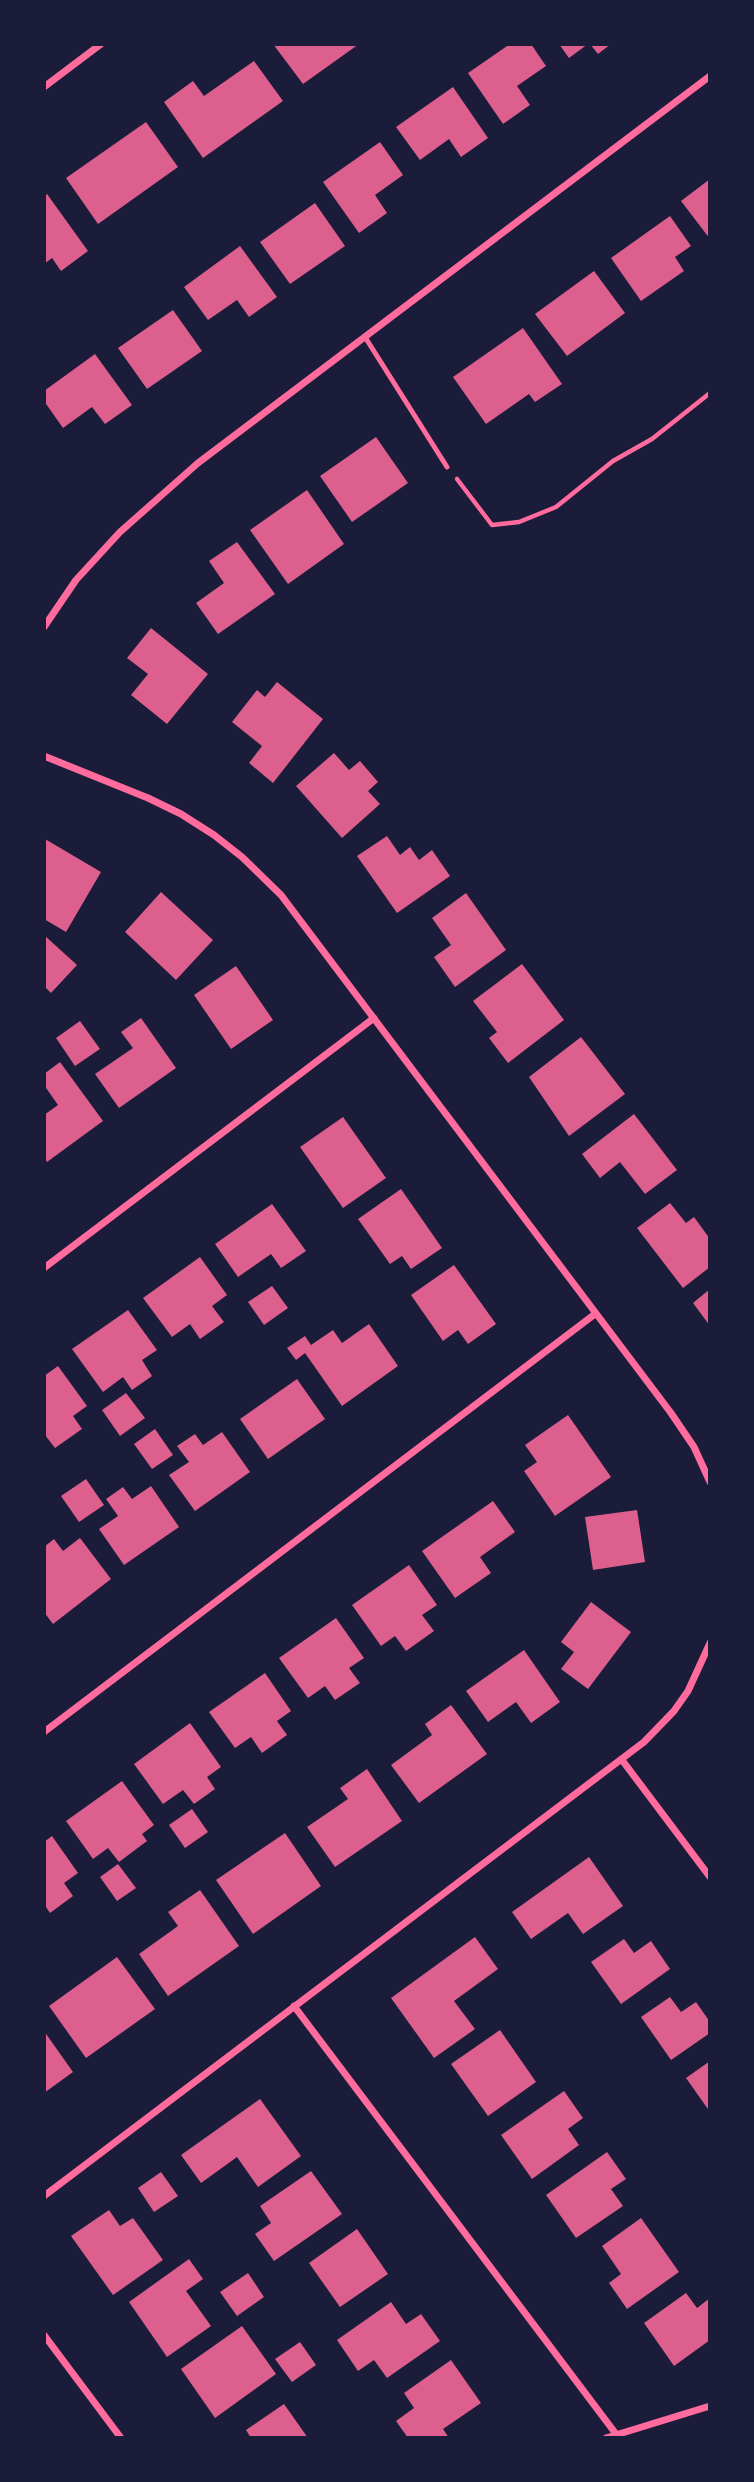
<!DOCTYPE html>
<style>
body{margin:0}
#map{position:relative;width:754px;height:2482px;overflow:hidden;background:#1b1b3a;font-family:"Public Sans",sans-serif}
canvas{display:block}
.frame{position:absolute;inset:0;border:46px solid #1b1b3a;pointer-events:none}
</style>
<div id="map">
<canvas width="754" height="2482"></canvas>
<div class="frame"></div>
</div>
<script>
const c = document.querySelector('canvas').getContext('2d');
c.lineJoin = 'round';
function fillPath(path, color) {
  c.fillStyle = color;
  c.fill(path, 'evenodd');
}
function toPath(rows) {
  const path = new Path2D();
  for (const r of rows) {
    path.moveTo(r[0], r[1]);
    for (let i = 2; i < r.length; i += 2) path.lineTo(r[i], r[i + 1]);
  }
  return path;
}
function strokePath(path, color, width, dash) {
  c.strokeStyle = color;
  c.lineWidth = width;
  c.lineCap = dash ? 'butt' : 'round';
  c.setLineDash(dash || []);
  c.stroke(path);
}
fillPath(toPath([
 [273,44,359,44,303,84],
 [510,44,531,44,546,66,517,86,530,105,503,124,468,73],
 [559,44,588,44,569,58],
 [590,44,611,44,598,54],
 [254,61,283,101,203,158,164,102,193,81,204,96],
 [453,87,488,138,461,157,449,139,420,160,396,127],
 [146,122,178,167,98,224,66,178],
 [380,142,403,175,375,195,387,213,359,233,323,182],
 [710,179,710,239,681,201],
 [47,194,88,251,61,271,52,258,44,264,44,197],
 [315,203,345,246,290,284,260,242],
 [670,216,691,246,675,257,684,271,641,301,611,258],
 [240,246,277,297,249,317,237,300,208,320,184,287],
 [594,271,625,313,567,356,535,314],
 [173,310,202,351,147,389,118,348],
 [523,328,562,384,535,402,529,394,486,424,453,377],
 [95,354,132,405,105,424,92,407,63,428,44,401,44,391],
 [376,437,408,483,352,522,320,476],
 [307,490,344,544,288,584,250,530],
 [237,542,275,594,218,634,196,603,224,583,209,561],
 [151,628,208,674,167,724,131,695,148,674,127,658],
 [277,682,323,719,273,783,249,763,262,746,232,722,257,690,265,697],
 [334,753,349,770,360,761,378,782,368,791,380,804,342,838,296,786],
 [387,836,400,855,410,847,419,860,432,850,450,876,397,913,357,856],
 [45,839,101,872,66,932,44,919],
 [161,892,213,940,176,980,125,932],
 [466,893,506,950,455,987,434,957,451,945,432,918],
 [44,935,77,965,51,993,44,986],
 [522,964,564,1020,508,1063,489,1038,497,1032,473,1001],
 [236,966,273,1020,231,1049,194,995],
 [141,1018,176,1068,119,1108,95,1074,133,1048,121,1032],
 [80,1021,100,1049,75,1066,56,1038],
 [581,1037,625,1094,569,1136,529,1077],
 [60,1062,103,1121,47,1162,44,1157,44,1115,58,1105,44,1085,44,1074],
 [634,1114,677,1170,645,1194,620,1162,600,1178,582,1154],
 [343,1117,386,1178,343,1208,300,1147],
 [401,1189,442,1248,411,1269,402,1256,390,1264,358,1219],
 [670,1203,686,1223,694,1217,710,1239,710,1267,683,1288,637,1228],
 [272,1204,306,1251,281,1268,271,1254,238,1277,215,1244],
 [200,1257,227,1295,212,1306,224,1322,200,1339,190,1324,172,1337,143,1298],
 [454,1265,496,1324,468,1344,458,1330,443,1341,411,1295],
 [272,1286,288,1308,264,1325,248,1302],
 [710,1289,710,1326,693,1303],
 [128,1310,157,1350,142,1360,152,1376,132,1390,123,1377,103,1392,72,1349],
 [369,1324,398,1366,342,1406,305,1353,296,1360,287,1348,305,1336,311,1345,333,1330,342,1343],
 [58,1366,87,1406,73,1416,82,1429,55,1448,45,1435,44,1436,44,1376],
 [297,1379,325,1419,268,1459,240,1419],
 [126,1393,145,1418,120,1436,102,1410],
 [568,1415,611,1477,555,1516,524,1471,537,1462,525,1445],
 [155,1429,173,1455,152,1469,134,1444],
 [222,1432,250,1472,195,1511,169,1475,189,1462,177,1446,195,1434,203,1445],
 [86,1479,104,1505,79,1522,61,1496],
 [151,1486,179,1527,124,1565,99,1529,118,1516,106,1499,123,1487,132,1499],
 [493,1501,515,1532,480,1557,491,1573,455,1598,422,1551],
 [637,1510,645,1562,593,1570,585,1517],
 [80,1538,111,1579,53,1624,44,1612,44,1547,54,1539,63,1551],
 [409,1565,437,1605,422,1615,434,1631,406,1651,395,1636,381,1646,352,1605],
 [591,1602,631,1632,588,1689,561,1669,574,1652,561,1642],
 [336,1618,364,1658,349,1668,360,1683,335,1700,325,1686,308,1698,279,1658],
 [524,1650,560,1702,531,1723,516,1702,488,1722,466,1691],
 [265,1673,291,1711,277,1721,287,1735,262,1753,251,1737,235,1748,209,1712],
 [451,1705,487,1754,419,1803,391,1765,432,1735,425,1724],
 [190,1723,221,1767,207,1777,215,1789,194,1804,183,1790,163,1804,134,1764],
 [367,1769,402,1821,335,1867,307,1827,348,1799,340,1788],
 [122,1781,154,1825,142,1834,147,1841,119,1862,108,1848,93,1859,66,1821],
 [192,1809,208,1832,185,1848,169,1825],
 [285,1833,321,1886,253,1934,216,1880],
 [52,1836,78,1873,64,1883,73,1896,50,1913,44,1904,44,1842],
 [589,1857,623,1906,583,1934,568,1913,531,1939,512,1912],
 [118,1864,136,1888,117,1901,100,1877],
 [200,1890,239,1946,168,1996,139,1954,178,1926,168,1912],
 [475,1937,498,1969,454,2001,475,2029,434,2058,391,1998],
 [624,1939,634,1953,651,1941,670,1969,621,2004,591,1962],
 [117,1957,155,2009,86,2058,49,2006],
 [670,1997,681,2012,696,2002,710,2022,710,2033,671,2060,641,2017],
 [500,2030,536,2082,488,2116,451,2064],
 [44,2031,73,2072,44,2093],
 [710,2061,710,2112,686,2078],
 [564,2091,583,2118,568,2129,579,2145,532,2179,501,2135],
 [260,2099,301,2156,258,2187,237,2157,201,2183,181,2155],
 [607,2152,626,2179,611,2189,623,2206,576,2238,546,2195],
 [311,2171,342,2214,274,2261,255,2234,271,2223,260,2206],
 [161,2172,178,2196,154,2212,138,2188],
 [109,2210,120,2226,133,2218,163,2260,113,2295,71,2236],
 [641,2218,679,2272,627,2309,609,2283,621,2274,602,2246],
 [357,2229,388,2274,340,2307,309,2263],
 [189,2259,203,2279,186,2291,211,2326,167,2357,129,2302],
 [248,2273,264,2297,237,2316,220,2292],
 [686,2293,697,2308,710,2298,710,2340,674,2366,644,2323],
 [391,2302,406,2324,421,2314,440,2341,387,2378,374,2360,358,2371,337,2340],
 [242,2326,276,2374,215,2418,181,2369],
 [300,2342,316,2365,292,2382,275,2359],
 [451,2360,481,2403,443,2429,449,2438,408,2438,396,2421,414,2408,404,2393],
 [284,2404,308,2438,251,2438,246,2430]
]), '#dd5f8e');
strokePath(toPath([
 [457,479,492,525,519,522,556,507,613,461,652,439,710,393]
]), '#ff6b9d', 4.5);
strokePath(toPath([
 [365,337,447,467]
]), '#ff6b9d', 5);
strokePath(toPath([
 [44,87,101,44],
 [44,627,76,580,120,532,198,463,710,76],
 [44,756,148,798,181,814,214,835,242,857,281,895,671,1413,694,1447,710,1482],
 [44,1268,374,1018],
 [44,1732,595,1314],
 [622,1760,710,1877],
 [294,2006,619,2438],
 [44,2196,644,1742,674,1711,688,1691,710,1643],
 [44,2335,121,2438],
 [606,2438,710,2406]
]), '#ff6b9d', 7);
</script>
